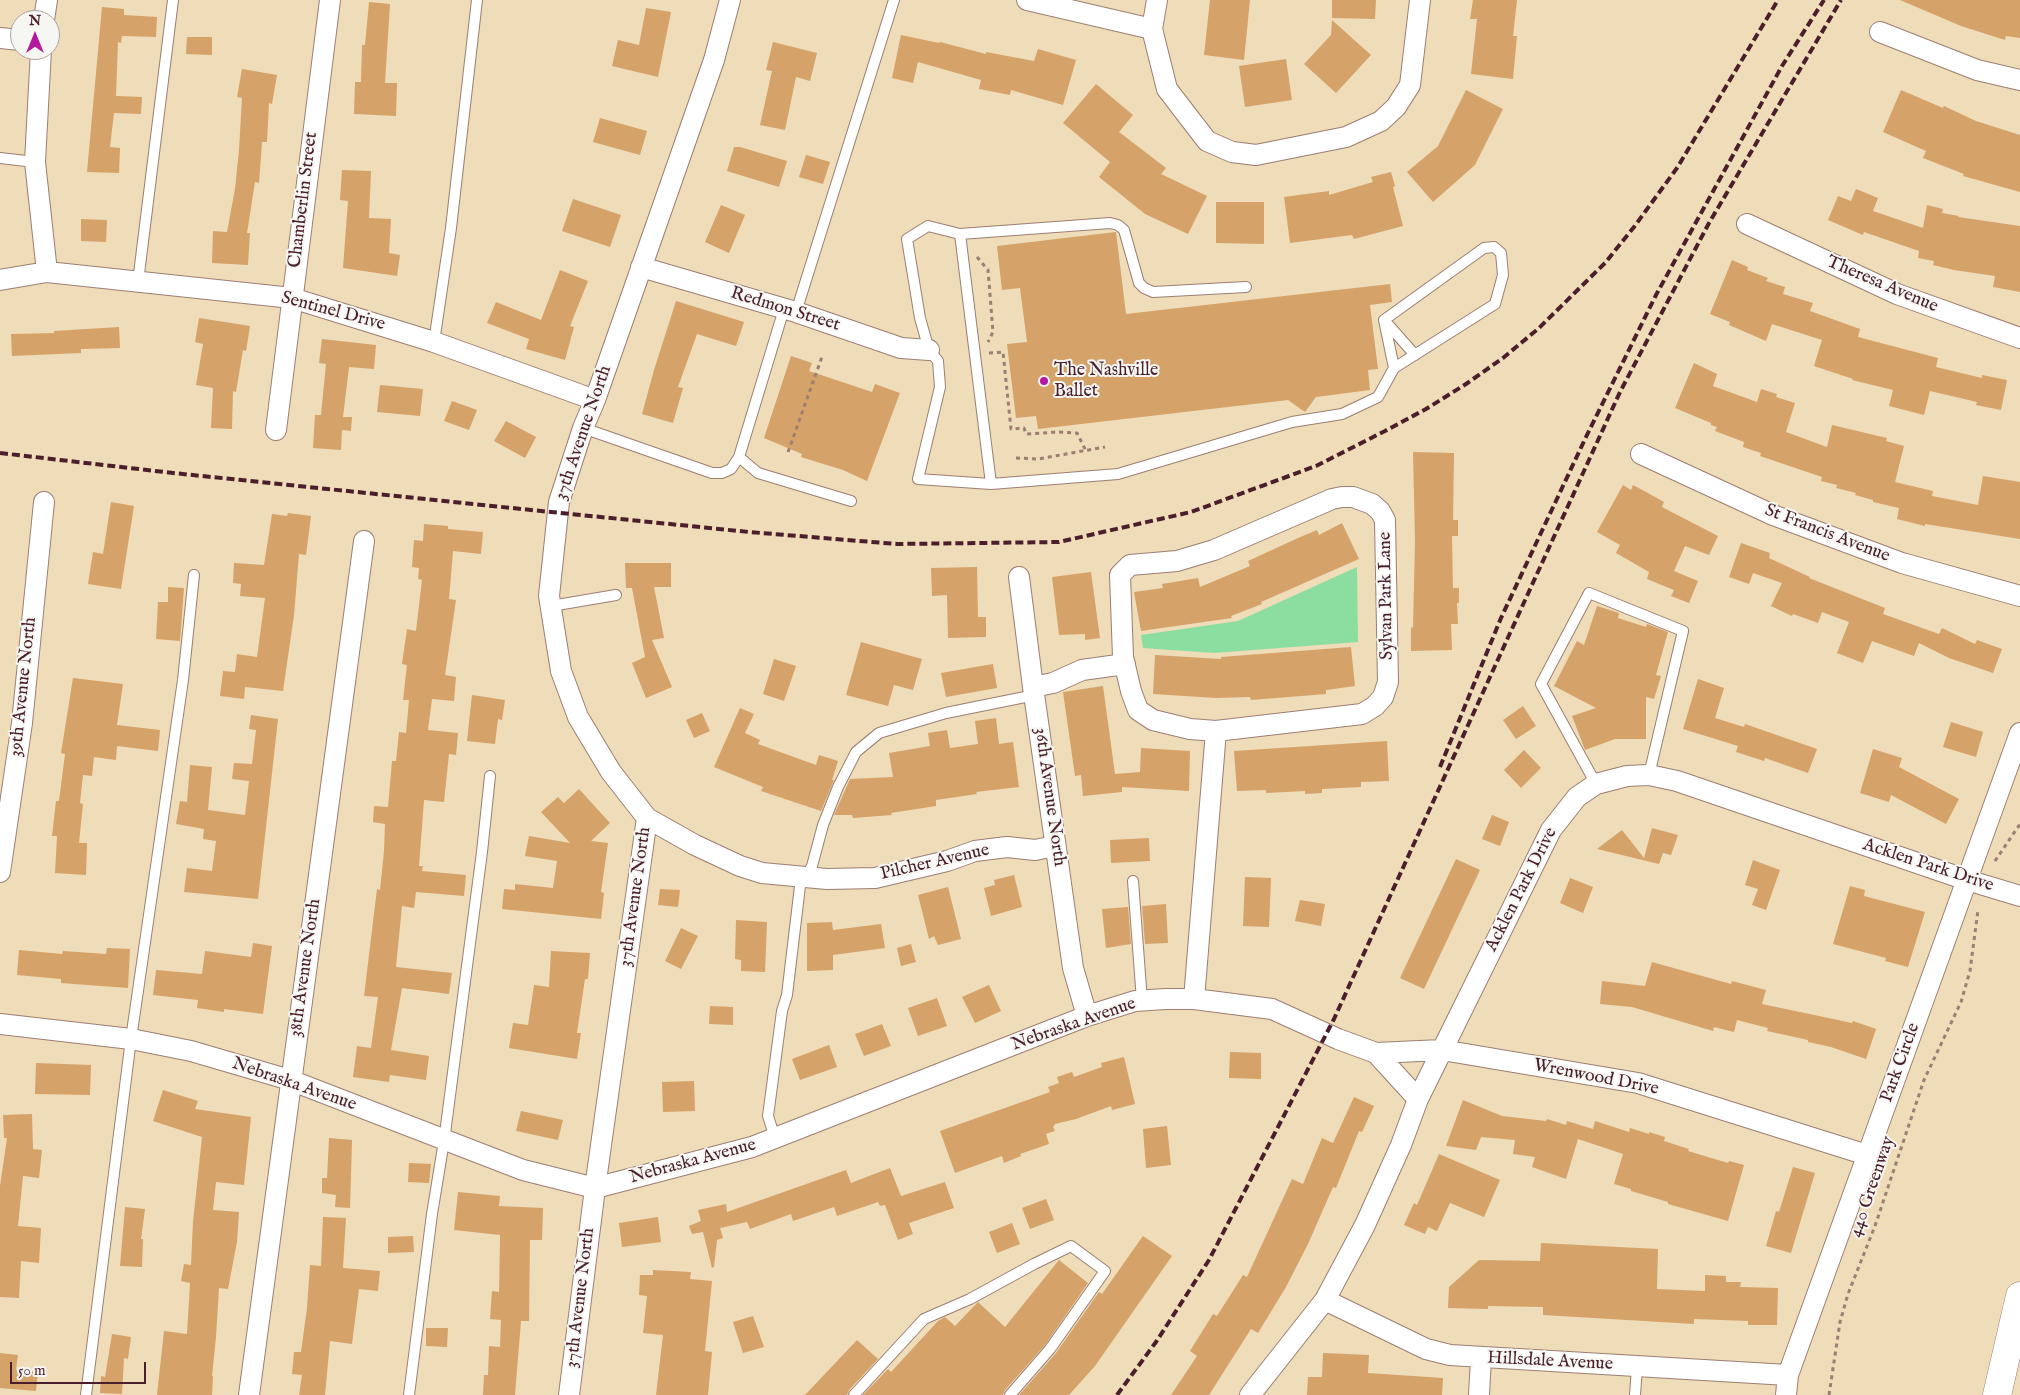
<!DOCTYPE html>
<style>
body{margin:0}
#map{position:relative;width:2020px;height:1395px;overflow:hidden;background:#efdcb9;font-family:"IM FELL English",serif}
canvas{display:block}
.north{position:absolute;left:10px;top:10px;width:50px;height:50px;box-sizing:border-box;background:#f6f6f2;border:1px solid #b1a0a2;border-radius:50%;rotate:0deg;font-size:14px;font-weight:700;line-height:20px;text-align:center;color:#4a1f2b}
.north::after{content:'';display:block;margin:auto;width:18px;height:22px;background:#b5179e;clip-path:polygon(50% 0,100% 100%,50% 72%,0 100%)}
.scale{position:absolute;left:10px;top:1362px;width:136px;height:22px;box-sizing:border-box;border:2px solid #4a1f2b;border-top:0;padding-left:6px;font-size:15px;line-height:18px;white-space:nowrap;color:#4a1f2b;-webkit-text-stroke:4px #f6f6f2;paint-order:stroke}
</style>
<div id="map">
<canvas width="2020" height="1395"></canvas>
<div class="north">N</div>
<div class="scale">50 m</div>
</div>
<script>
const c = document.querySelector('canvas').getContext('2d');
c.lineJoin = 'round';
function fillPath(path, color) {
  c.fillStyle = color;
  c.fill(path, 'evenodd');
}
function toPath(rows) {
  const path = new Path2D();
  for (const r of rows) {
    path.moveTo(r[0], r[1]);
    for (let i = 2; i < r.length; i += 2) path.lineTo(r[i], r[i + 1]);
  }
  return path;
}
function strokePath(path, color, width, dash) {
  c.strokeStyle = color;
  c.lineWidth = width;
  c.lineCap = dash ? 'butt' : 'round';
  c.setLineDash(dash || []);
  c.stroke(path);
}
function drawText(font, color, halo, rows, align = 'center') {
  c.font = font + ' "IM FELL English",serif';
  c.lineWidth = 4;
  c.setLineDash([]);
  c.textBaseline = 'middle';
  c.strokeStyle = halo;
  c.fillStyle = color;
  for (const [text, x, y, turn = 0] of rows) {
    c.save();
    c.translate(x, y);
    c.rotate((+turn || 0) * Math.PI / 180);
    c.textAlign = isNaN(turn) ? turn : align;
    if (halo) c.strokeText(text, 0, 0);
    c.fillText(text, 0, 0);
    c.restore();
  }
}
fillPath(toPath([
 [1357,567,1358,642,1214,653,1143,648,1141,635,1238,621]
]), '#8bde9f');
fillPath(toPath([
 [1210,0,1250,0,1244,60,1204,55],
 [1332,0,1376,0,1375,19,1332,18],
 [1473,0,1517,0,1513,36,1517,36,1513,79,1471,74,1477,19,1470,19],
 [1900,0,2020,0,2020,38,2006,36,2005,40,1961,26],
 [369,2,390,4,385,83,397,83,396,116,354,114,355,82,361,82,362,45,365,45],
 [102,7,124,9,124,15,157,17,156,37,122,36,121,43,118,42,116,96,142,97,141,114,114,113,110,147,120,148,119,173,87,172],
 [646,8,671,12,658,77,612,66,618,40,639,45],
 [1332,20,1371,55,1336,93,1304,64,1331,35],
 [901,35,939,43,940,42,986,54,986,52,1034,61,1038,49,1076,60,1063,105,1011,90,1010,95,979,89,981,80,918,62,913,83,892,78],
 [187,37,212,37,212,55,186,54],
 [773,42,817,53,810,81,796,77,785,130,760,125,772,71,766,70],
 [1286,59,1292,100,1245,107,1239,66],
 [242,69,277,75,272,104,269,103,267,142,262,142,259,183,255,182,247,233,250,233,248,265,212,263,213,231,227,232,235,189,239,150,242,98,237,97],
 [1096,84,1133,115,1119,132,1166,168,1161,174,1207,196,1188,234,1145,214,1099,177,1110,162,1063,123],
 [1466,90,1503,109,1475,165,1433,202,1407,172,1438,146],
 [1901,90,1943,108,1944,106,1976,121,2020,135,2020,192,1963,176,1964,174,1923,158,1926,151,1883,132],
 [600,118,647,131,640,155,593,142],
 [734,147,740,147,787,161,779,187,727,171],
 [806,155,830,162,823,184,799,177],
 [342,170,371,171,369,218,391,219,389,253,400,255,397,276,343,268,348,201,340,200],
 [1391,172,1395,186,1393,187,1403,226,1354,239,1352,235,1290,243,1284,197,1329,191,1329,195,1373,182,1371,177],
 [1856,189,1878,198,1873,211,1923,228,1927,205,1943,209,1942,213,1959,216,1958,217,2020,226,2020,292,1993,287,1995,276,1954,270,1933,265,1934,261,1918,258,1919,251,1864,232,1863,235,1828,220,1838,196,1851,201],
 [573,199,621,215,610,247,562,231],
 [1216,202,1264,202,1264,244,1216,243],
 [721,205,745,215,729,253,705,242],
 [81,219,107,220,106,242,81,241],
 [1116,232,1126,314,1390,284,1392,302,1370,305,1378,369,1368,370,1370,390,1316,397,1305,412,1288,400,1038,429,1036,416,1016,418,1007,344,1027,342,1020,288,1002,290,997,246],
 [1732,260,1748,267,1747,270,1768,278,1766,281,1785,287,1783,294,1813,303,1810,311,1860,329,1858,337,1938,358,1936,367,1982,378,1982,375,2007,380,2001,410,1976,405,1977,402,1930,391,1924,415,1889,406,1893,390,1852,380,1853,379,1814,366,1822,340,1772,324,1766,341,1729,325,1730,322,1710,314],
 [560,270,588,281,570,326,574,327,565,360,526,349,529,339,487,323,496,302,541,320],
 [676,301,744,322,736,346,697,334,678,387,683,388,673,423,642,414,654,370],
 [199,318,250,326,246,351,243,350,236,392,233,391,232,429,211,428,213,388,196,385,203,344,195,342],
 [119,327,120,348,81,349,81,353,12,356,11,334,54,333,54,331],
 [322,339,376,345,374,369,349,367,343,417,352,417,351,431,342,430,341,450,313,448,315,415,321,415,326,364,319,363],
 [791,356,812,363,809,371,872,392,875,384,900,393,867,481,843,470,801,457,802,454,764,438],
 [1694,363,1717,374,1713,386,1757,402,1761,389,1777,394,1776,397,1795,403,1786,432,1827,447,1832,425,1887,438,1886,441,1904,446,1895,482,1933,491,1932,496,1978,505,1983,476,2020,482,2020,539,1925,524,1925,526,1897,519,1899,508,1873,502,1873,500,1855,495,1856,493,1836,488,1837,485,1821,481,1822,477,1760,456,1761,453,1743,447,1744,442,1715,431,1717,427,1711,425,1711,423,1675,408],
 [380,385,423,389,420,416,377,412],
 [452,401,477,410,469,430,444,421],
 [506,421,536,437,525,458,494,441],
 [1413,452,1454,453,1453,520,1458,520,1458,536,1452,536,1453,588,1459,588,1459,603,1457,603,1458,624,1451,624,1452,650,1411,651,1411,628,1413,627,1415,541],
 [1623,485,1631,490,1633,485,1648,493,1664,502,1662,507,1718,536,1709,555,1685,546,1674,571,1698,581,1689,603,1671,596,1674,590,1647,579,1649,572,1616,553,1620,545,1597,532],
 [111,502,134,506,121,589,88,584,93,552,103,554],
 [288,513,311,516,306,555,299,554,294,615,283,691,245,687,244,699,220,696,223,671,235,672,237,654,257,657,265,598,240,596,241,584,233,583,234,563,264,565,272,514,287,516],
 [1342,523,1359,559,1261,602,1262,604,1231,616,1232,618,1141,631,1134,592,1163,588,1162,584,1198,578,1200,587,1250,566,1248,561,1298,538,1317,530,1319,535],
 [424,524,448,526,448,529,483,532,481,554,453,551,449,599,456,600,445,675,456,677,454,701,432,699,428,730,458,733,456,755,449,754,444,802,424,800,419,866,423,866,422,871,466,875,464,896,416,892,414,908,402,906,396,967,452,973,449,994,402,988,391,1050,429,1056,426,1080,390,1075,389,1082,353,1077,357,1046,371,1048,378,997,364,996,377,889,380,890,384,851,385,824,373,822,374,806,388,807,392,761,396,761,399,732,406,733,409,700,403,700,407,665,402,664,407,629,416,631,422,580,418,579,419,568,412,567,414,540,423,541],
 [1741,543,1770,553,1769,558,1810,577,1809,578,1885,608,1883,614,1939,634,1942,628,1975,644,1977,640,2002,649,1993,673,1949,658,1919,643,1914,656,1872,641,1863,663,1837,653,1849,622,1822,612,1818,623,1793,614,1792,616,1771,606,1782,583,1753,573,1749,584,1729,577],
 [625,563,671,563,671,587,654,587,664,638,652,640,672,687,646,698,632,663,645,657,632,588,626,588],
 [977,567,978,617,986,617,986,637,948,638,947,595,932,596,931,568],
 [1091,572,1100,638,1085,640,1085,634,1059,635,1052,577],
 [168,587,184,588,180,641,156,639,158,602,168,602],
 [1597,606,1619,613,1618,618,1646,627,1647,624,1668,632,1656,675,1661,676,1654,699,1646,697,1646,739,1615,739,1585,750,1572,716,1596,708,1554,686,1577,641,1584,645],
 [861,642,922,659,913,690,894,685,888,706,846,695],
 [1351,647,1355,686,1326,690,1326,694,1251,700,1250,697,1216,698,1153,694,1155,655,1221,659,1221,657],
 [774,659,796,666,784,701,763,694],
 [993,664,997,688,946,697,941,673],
 [73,678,123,684,117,725,160,730,158,751,117,746,116,760,94,757,92,776,83,775,80,803,83,804,79,843,87,843,86,875,55,873,57,836,52,836,56,801,59,801,65,754,61,753],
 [1698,679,1724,688,1715,718,1744,727,1745,724,1817,749,1808,773,1765,758,1764,761,1736,752,1738,746,1683,729],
 [1103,686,1115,774,1140,772,1141,748,1190,751,1189,791,1122,787,1122,792,1083,796,1081,775,1075,776,1063,692],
 [472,695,505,700,502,720,498,719,495,744,467,741],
 [1523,706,1536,726,1516,739,1503,720],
 [740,708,754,714,745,733,760,740,758,744,816,765,819,755,838,761,832,780,834,780,821,811,761,791,763,787,714,767],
 [702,713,710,731,694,738,686,720],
 [251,715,278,719,258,899,184,892,187,868,212,871,216,841,203,839,204,829,176,824,180,801,187,802,190,765,212,767,208,810,245,815,249,781,232,779,234,763,252,764,256,730,249,729],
 [996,718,999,744,1013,742,1019,787,976,792,977,794,936,800,936,806,891,813,892,815,853,818,852,815,834,815,850,779,893,777,889,753,930,746,928,733,947,730,950,748,978,744,975,721],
 [1951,722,1983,732,1976,757,1943,747],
 [1387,741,1389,781,1361,782,1361,787,1322,789,1322,793,1305,794,1305,791,1266,793,1266,790,1237,791,1234,751],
 [1873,749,1902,758,1899,767,1959,799,1946,824,1891,795,1889,802,1860,793],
 [1524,750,1541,768,1521,788,1504,770],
 [579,789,610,823,591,841,608,843,601,892,604,893,601,919,502,909,504,889,515,890,515,884,553,888,557,861,525,856,529,836,570,843,541,812,558,797,564,803],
 [1492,815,1509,822,1500,846,1482,839],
 [1652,828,1678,835,1671,855,1663,853,1659,864,1597,849,1622,830,1644,858],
 [1149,838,1150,861,1111,863,1110,840],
 [1456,859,1480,870,1424,989,1400,978],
 [1753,860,1780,870,1766,910,1752,905,1758,889,1745,885],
 [1014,875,1022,907,991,916,984,888,995,885,994,880],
 [1245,877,1271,878,1269,927,1243,926],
 [1570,878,1593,887,1583,913,1560,903],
 [1850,886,1865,890,1864,896,1925,912,1908,967,1885,961,1886,958,1833,944],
 [948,887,961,939,938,945,934,936,929,939,918,895],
 [660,889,680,890,678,907,658,905],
 [1300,900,1325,904,1321,926,1295,921],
 [1166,904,1168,943,1145,944,1142,906],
 [1128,907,1131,944,1106,948,1102,909],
 [736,920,767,922,765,972,741,971,741,960,735,959],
 [832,922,833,930,881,924,885,948,833,955,833,970,807,971,807,923],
 [681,928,698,936,681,969,665,961],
 [253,943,272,946,263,1014,224,1009,224,1012,197,1008,198,1000,153,995,156,970,202,974,205,951,251,957],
 [911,944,916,962,901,966,897,948],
 [107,948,130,949,128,988,61,983,61,979,17,975,19,950,62,954,63,951,106,954],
 [551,951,590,953,588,979,585,979,577,1033,581,1033,577,1059,509,1048,513,1023,528,1025,534,985,549,987],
 [1652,962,1731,984,1732,981,1766,990,1762,1004,1852,1023,1853,1021,1876,1029,1866,1059,1831,1047,1808,1042,1808,1040,1767,1031,1768,1028,1737,1020,1734,1032,1714,1027,1713,1031,1632,1007,1600,1004,1602,981,1645,986],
 [989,985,1001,1011,975,1023,962,997],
 [937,998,947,1026,918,1036,908,1008],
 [710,1006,733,1007,733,1025,709,1024],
 [882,1024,891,1046,864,1056,855,1034],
 [829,1045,837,1067,800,1080,792,1059],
 [1230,1052,1261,1053,1261,1079,1229,1078],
 [1124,1057,1135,1104,1112,1110,1111,1106,1076,1119,1055,1124,1053,1127,1055,1131,1046,1134,1049,1144,1020,1154,1021,1156,1004,1163,1002,1156,955,1173,940,1131,1050,1092,1048,1087,1059,1083,1057,1077,1072,1072,1074,1077,1102,1067,1101,1063],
 [36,1063,91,1065,90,1095,35,1094],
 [694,1081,695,1111,663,1112,662,1082],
 [163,1090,198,1101,195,1109,251,1117,244,1185,216,1182,213,1210,239,1212,237,1242,228,1289,219,1288,216,1337,212,1376,213,1376,212,1395,157,1395,164,1331,187,1334,190,1283,181,1281,184,1264,191,1265,193,1222,202,1137,153,1121],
 [1354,1097,1374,1106,1362,1132,1359,1131,1336,1188,1333,1187,1308,1244,1286,1287,1258,1333,1251,1329,1209,1395,1171,1395,1197,1356,1190,1351,1213,1314,1217,1316,1243,1275,1247,1277,1292,1179,1303,1184,1322,1138,1333,1143],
 [1463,1100,1502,1116,1546,1121,1547,1119,1566,1125,1567,1121,1593,1129,1595,1121,1629,1132,1630,1128,1649,1134,1649,1132,1665,1137,1664,1141,1689,1149,1688,1151,1728,1163,1729,1161,1744,1165,1728,1221,1668,1204,1668,1202,1631,1191,1631,1189,1614,1184,1623,1154,1578,1139,1566,1179,1532,1167,1535,1157,1513,1154,1515,1140,1481,1137,1476,1150,1446,1146],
 [521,1111,563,1120,558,1140,516,1131],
 [32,1114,33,1149,42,1150,39,1178,23,1176,18,1226,41,1228,39,1263,21,1261,19,1298,0,1297,0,1186,7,1138,4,1138,3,1115],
 [1167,1126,1171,1165,1146,1168,1143,1129],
 [329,1138,352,1140,350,1208,335,1207,336,1195,322,1193,322,1178,327,1178],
 [1439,1154,1500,1180,1484,1217,1450,1203,1437,1231,1428,1227,1425,1234,1404,1225,1414,1203,1417,1205],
 [409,1163,431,1164,429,1183,408,1182],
 [1793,1167,1815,1173,1791,1253,1766,1246,1776,1211,1779,1212],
 [890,1168,901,1196,945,1182,954,1208,909,1223,913,1234,898,1240,885,1205,880,1206,878,1202,837,1216,834,1207,793,1221,791,1214,750,1229,747,1222,720,1228,723,1238,717,1240,714,1267,712,1268,703,1232,692,1234,689,1226,701,1221,698,1210,726,1204,727,1212,846,1170,851,1183],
 [458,1192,500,1196,499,1206,543,1208,542,1240,530,1240,529,1321,521,1321,515,1395,483,1395,484,1375,488,1375,489,1346,500,1347,501,1320,490,1319,492,1291,499,1292,500,1239,500,1235,454,1230],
 [1046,1199,1054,1220,1030,1229,1022,1208],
 [125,1207,145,1209,141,1239,143,1239,142,1267,120,1266],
 [323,1217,346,1218,343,1268,380,1271,378,1291,359,1289,352,1344,330,1341,325,1395,299,1395,302,1375,292,1374,294,1352,301,1352,307,1308,310,1265,321,1266],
 [658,1217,661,1242,622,1247,619,1223],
 [1012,1223,1020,1244,997,1253,989,1232],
 [413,1236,414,1252,388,1253,388,1237],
 [1143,1236,1172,1256,1095,1366,1069,1395,1019,1395,1056,1353,1099,1292,1102,1294],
 [1541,1243,1658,1249,1657,1289,1705,1291,1705,1275,1726,1276,1726,1282,1741,1282,1740,1287,1778,1288,1777,1325,1748,1325,1748,1321,1694,1319,1694,1324,1543,1315,1543,1307,1488,1306,1488,1309,1448,1308,1449,1287,1479,1260,1540,1261],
 [1059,1260,1088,1283,1045,1345,1005,1390,1003,1395,863,1395,888,1369,891,1372,938,1321,945,1317,955,1326,978,1302,1005,1327],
 [653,1270,691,1272,690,1279,712,1281,705,1351,712,1352,708,1395,656,1395,663,1335,643,1333,647,1296,639,1295,640,1275,653,1275],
 [753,1316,764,1347,743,1353,733,1322],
 [426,1328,448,1328,447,1347,426,1346],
 [112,1334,131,1337,128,1359,124,1358,122,1394,100,1393,101,1376,105,1377],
 [857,1340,878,1359,849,1390,847,1395,805,1395],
 [0,1353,18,1355,16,1370,38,1372,36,1391,0,1388],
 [1323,1353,1369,1355,1368,1373,1443,1378,1442,1395,1307,1395,1308,1377,1322,1377]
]), '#d5a269');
const lane = toPath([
 [0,158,35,162],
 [960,234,1110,223,1118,225,1124,230,1139,283,1144,288,1153,292,1246,287],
 [138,282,173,0],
 [784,309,739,457,758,473,851,501],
 [796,312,894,0],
 [1384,320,1394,368],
 [1385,321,1415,355],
 [434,342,451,228,477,0],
 [583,428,712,473,722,473,731,469,739,457],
 [991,484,960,234,928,226,907,239,920,318,929,350,938,361,940,387,918,479,991,484,1118,474,1292,422,1342,414,1378,397,1394,368,1495,304,1503,275,1501,253,1494,247,1484,248,1384,320],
 [551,606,616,595],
 [1596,784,1541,684,1589,593,1683,631,1649,775],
 [1133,881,1142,1001],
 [775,1138,768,1116,782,1011,787,995,800,886,812,866,823,825,838,787,856,752,879,733,946,713,1035,695],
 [86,1395,131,1039,183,680,194,575],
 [409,1395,432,1214,444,1141,482,852,490,776],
 [854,1395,924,1319,970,1299,1034,1264,1071,1246,1105,1271,1050,1349,1010,1395],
 [1635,1395,1637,1367]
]);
const street = toPath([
 [730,0,714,60,595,400,583,428,559,502,549,596,561,671,578,717,611,772,647,818,695,845,740,866,762,873,827,879,875,878,947,861,975,851,1007,847,1035,850,1055,846],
 [1027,0,1152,29],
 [1157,0,1152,29,1167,89,1207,141,1232,152,1256,155,1346,137,1381,121,1396,107,1410,85,1420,0],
 [44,20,47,0],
 [1880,32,1977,70,2020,80],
 [0,38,20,40],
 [41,50,35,162,47,272],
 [1747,224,1897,294,2020,338],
 [641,267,796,312,901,348,929,350],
 [0,280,47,272,292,298,434,342,595,400],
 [276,430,330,0],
 [1641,454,1773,515,1902,563,2020,596],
 [1342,497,1353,497,1372,504,1380,511,1385,520,1388,682,1383,697,1375,706,1362,714,1216,731,1190,729,1153,720,1138,710,1131,691,1123,657,1120,575,1130,565,1177,561,1214,550,1332,499,1342,497],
 [1019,577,1033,687,1073,968,1087,1016],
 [1033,687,1053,683,1082,670,1125,664],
 [0,872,22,723,44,502],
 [1194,999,1216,731],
 [0,1024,131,1039,191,1051,290,1080,523,1170,595,1188,752,1147,1087,1016,1135,1001,1165,999,1194,999,1272,1009,1338,1039,1376,1053,1442,1050,1638,1083,1867,1155],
 [1376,1053,1418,1099],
 [1325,1300,1426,1349,1450,1355,1788,1375],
 [249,1395,364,541],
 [569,1395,595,1188,647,818],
 [1250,1395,1325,1300,1365,1225,1401,1145,1418,1099,1551,830,1577,797,1596,784,1627,776,1649,775,1677,781,1967,880,2020,896],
 [1479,1395,1481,1358],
 [1786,1395,1788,1375,2020,733]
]);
const highway = toPath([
 [1997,1395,2020,1296]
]);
strokePath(lane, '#9c7e72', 12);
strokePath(street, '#9c7e72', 22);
strokePath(highway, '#9c7e72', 29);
strokePath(toPath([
 [977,257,988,270,993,332,988,342],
 [989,353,1003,352,1011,429,1024,428,1026,434,1057,432,1077,433,1086,451],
 [788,452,823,354],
 [1016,458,1038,459,1105,447],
 [1995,861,2020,824],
 [1829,1395,1840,1322,1848,1294,1875,1226,1924,1080,1961,1002,1970,971,1978,910]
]), '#9c7e72', 3, [4, 4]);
strokePath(lane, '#fff', 10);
strokePath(street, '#fff', 20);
strokePath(highway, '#fff', 28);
strokePath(toPath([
 [0,453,173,473,541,511,749,532,897,544,1059,542,1191,512,1316,466,1385,431,1426,409,1466,384,1503,358,1539,328,1605,263,1634,227,1677,168,1778,0],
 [1440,767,1501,618,1586,437,1656,295,1782,66,1824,0],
 [1117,1395,1156,1342,1209,1260,1334,1019,1620,392,1709,223,1841,0]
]), '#4a1f2b', 4, [8, 4]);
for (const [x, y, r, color] of [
 [1044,381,5,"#b5179e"]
]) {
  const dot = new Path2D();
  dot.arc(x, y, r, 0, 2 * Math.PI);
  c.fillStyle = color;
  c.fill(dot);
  strokePath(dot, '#f6f6f2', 2);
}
drawText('18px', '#4a1f2b', '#f6f6f2', [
 ["Chamberlin Street",304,200,-83],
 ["Theresa Avenue",1882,285,23],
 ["Redmon Street",785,310,17],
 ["Sentinel Drive",333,312,15],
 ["37th Avenue North",584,433,-71],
 ["St Francis Avenue",1827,534,21],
 ["Sylvan Park Lane",1387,596,-91],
 ["39th Avenue North",24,687,-84],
 ["36th Avenue North",1049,797,82],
 ["Pilcher Avenue",935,863,-13],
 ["Acklen Park Drive",1928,866,18],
 ["Acklen Park Drive",1522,890,-63],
 ["37th Avenue North",636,897,-82],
 ["38th Avenue North",306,968,-82],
 ["Nebraska Avenue",1074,1025,-19],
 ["Park Circle",1901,1063,-70],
 ["Wrenwood Drive",1596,1078,11],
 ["Nebraska Avenue",294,1085,19],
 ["Nebraska Avenue",693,1162,-15],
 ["440 Greenway",1873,1187,-71],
 ["37th Avenue North",581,1298,-83],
 ["Hillsdale Avenue",1550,1362,3]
]);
drawText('18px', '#4a1f2b', '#f6f6f2', [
 ["The Nashville",1054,371],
 ["Ballet",1054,392]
], 'left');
</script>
